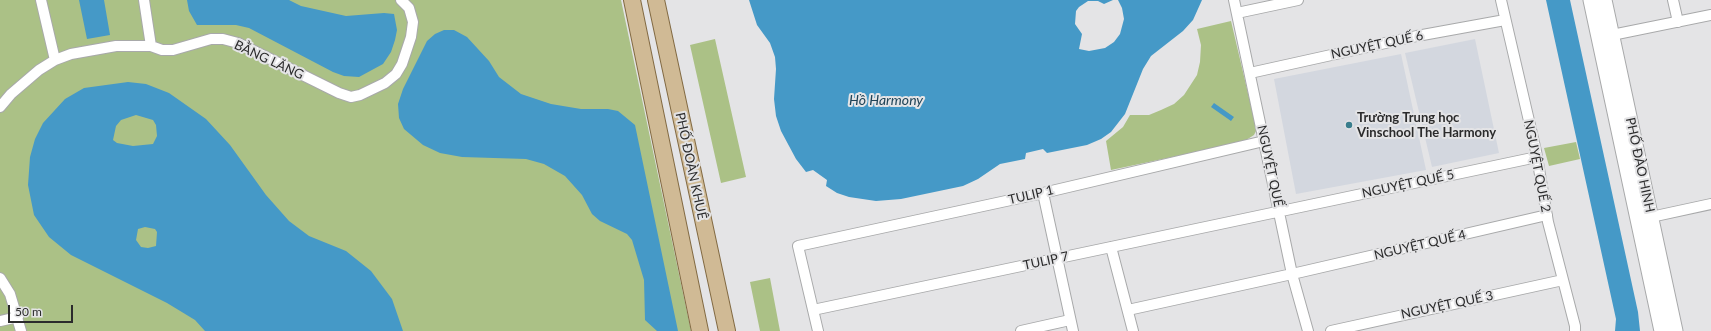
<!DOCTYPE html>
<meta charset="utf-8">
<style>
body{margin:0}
#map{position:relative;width:1711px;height:331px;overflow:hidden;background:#e4e4e6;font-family:Lato,sans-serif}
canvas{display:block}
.scale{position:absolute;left:8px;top:305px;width:65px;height:18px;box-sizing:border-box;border:2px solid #2b2b2c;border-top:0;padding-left:5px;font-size:12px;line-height:14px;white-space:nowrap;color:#2b2b2c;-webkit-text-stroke:3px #e4e4e6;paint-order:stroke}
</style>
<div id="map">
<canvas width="1711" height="331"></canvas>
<div class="scale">50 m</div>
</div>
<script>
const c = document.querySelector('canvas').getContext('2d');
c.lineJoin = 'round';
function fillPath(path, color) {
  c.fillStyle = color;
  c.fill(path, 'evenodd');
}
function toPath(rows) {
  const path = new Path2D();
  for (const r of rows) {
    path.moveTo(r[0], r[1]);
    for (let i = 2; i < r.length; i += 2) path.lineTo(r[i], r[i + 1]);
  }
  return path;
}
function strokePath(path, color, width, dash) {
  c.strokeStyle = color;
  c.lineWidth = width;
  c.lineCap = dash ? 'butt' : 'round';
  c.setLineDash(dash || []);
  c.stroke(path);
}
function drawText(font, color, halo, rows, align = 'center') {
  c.font = font + ' Lato,sans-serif';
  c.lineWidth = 4;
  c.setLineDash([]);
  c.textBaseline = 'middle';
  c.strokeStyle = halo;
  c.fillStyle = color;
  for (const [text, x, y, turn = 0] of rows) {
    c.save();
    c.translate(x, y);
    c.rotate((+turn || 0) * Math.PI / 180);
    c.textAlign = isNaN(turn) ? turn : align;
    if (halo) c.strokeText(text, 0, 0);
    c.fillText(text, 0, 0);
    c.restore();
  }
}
fillPath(toPath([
 [1475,39,1499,153,1432,167,1405,53],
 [1401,54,1426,170,1296,194,1274,79]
]), '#d3d7df');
fillPath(toPath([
 [0,0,621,0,691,331,0,331],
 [1231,21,1255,123,1256,131,1254,135,1243,142,1111,170,1106,141,1123,127,1130,115,1149,115,1161,110,1174,104,1184,95,1197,75,1200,62,1201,45,1197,29],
 [715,39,746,177,721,183,690,45],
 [1576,142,1580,159,1549,166,1544,148],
 [770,278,780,331,760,331,750,282]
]), '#abc186');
fillPath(toPath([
 [79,0,104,0,110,35,87,39],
 [187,0,289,0,301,6,346,16,384,13,394,14,397,30,395,40,391,52,383,64,359,77,344,76,333,72,249,28,236,25,197,25,189,11],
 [749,0,1113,0,1104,4,1098,1,1088,1,1079,7,1076,11,1075,24,1082,34,1079,49,1089,51,1105,48,1114,42,1120,34,1124,19,1122,8,1118,0,1202,0,1193,20,1183,31,1151,56,1143,69,1125,114,1111,132,1101,139,1087,145,1047,153,1043,149,1026,153,1025,159,1000,164,978,179,963,186,901,199,876,201,849,197,837,193,826,186,827,180,813,170,806,172,796,159,781,131,776,116,774,99,776,69,775,57,770,43,757,25],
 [1546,0,1570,0,1638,312,1640,331,1615,331,1616,319],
 [444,30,454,30,467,37,489,61,499,77,521,94,551,104,581,109,608,109,618,111,635,125,678,331,657,331,645,320,644,280,632,240,627,234,600,221,592,214,582,195,565,176,544,164,526,159,462,157,440,153,423,145,404,129,399,118,398,104,403,89,427,41,435,34],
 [128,82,146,84,169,93,206,119,230,145,266,195,289,221,309,236,346,251,371,271,392,299,403,331,205,331,195,320,167,303,71,255,49,237,34,215,28,185,30,157,35,139,43,123,65,99,84,88],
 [136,115,153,120,156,125,157,136,153,144,133,146,117,143,113,140,116,126,121,120],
 [145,227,155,229,157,232,156,246,148,248,141,247,136,240,138,229],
 [1214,103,1234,117,1231,121,1211,107]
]), '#4599c7');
const street = toPath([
 [41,0,55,60],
 [144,0,151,46],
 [1234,0,1292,274,1308,331],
 [1501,0,1536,151,1548,222,1575,326,1575,331],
 [1673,0,1678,22],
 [1237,13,1298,0],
 [1612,35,1711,15],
 [1250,73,1417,36,1505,20],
 [0,107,11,94,39,70,55,60,71,54,116,46,151,46,162,50,173,50,211,39,223,39,238,43,339,93,351,97,360,95,385,83,396,74,402,64,411,37,413,22,409,8,401,0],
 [1043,193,1073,331],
 [1651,217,1711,204],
 [1111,247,1133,331],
 [0,278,10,294,21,331],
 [813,310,1537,157],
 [1128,310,1301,272,1547,215],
 [0,321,18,317],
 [818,331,798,246,1043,193,1264,141],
 [1021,331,1070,320],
 [1331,331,1563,280]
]);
const secondary = toPath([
 [1591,0,1662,331],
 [1604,0,1675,331]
]);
const primary = toPath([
 [632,0,700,331],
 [656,0,727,331]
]);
strokePath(street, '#a8a9aa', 12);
strokePath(secondary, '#a8a9aa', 17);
strokePath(primary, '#826a43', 18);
strokePath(street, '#fff', 10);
strokePath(secondary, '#fff', 15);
strokePath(primary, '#d0ba95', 16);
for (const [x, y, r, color] of [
 [1349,125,4,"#397d8d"]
]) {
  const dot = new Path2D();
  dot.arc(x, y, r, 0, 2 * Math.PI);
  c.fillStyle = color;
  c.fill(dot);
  strokePath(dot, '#e4e4e6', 1.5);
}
drawText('13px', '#2b2b2c', '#e4e4e6', [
 ["NGUYỆT QUẾ 6",1377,45,-12],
 ["BẰNG LĂNG",269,60,25],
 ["PHỐ ĐÀO HINH",1640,165,78],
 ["PHỐ ĐOÀN KHUÊ",691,166,78],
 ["NGUYỆT QUẾ",1270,166,78],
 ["NGUYỆT QUẾ 2",1537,166,79],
 ["NGUYỆT QUẾ 5",1408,184,-12],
 ["TULIP 1",1031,195,-13],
 ["NGUYỆT QUẾ 4",1420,245,-13],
 ["TULIP 7",1046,261,-12],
 ["NGUYỆT QUẾ 3",1447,305,-12]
]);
drawText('bold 13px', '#2b2b2c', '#e4e4e6', [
 ["Trường Trung học",1357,118],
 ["Vinschool The Harmony",1357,133]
], 'left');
drawText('italic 14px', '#204458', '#e4e4e6', [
 ["Hồ Harmony",886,100]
]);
</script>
